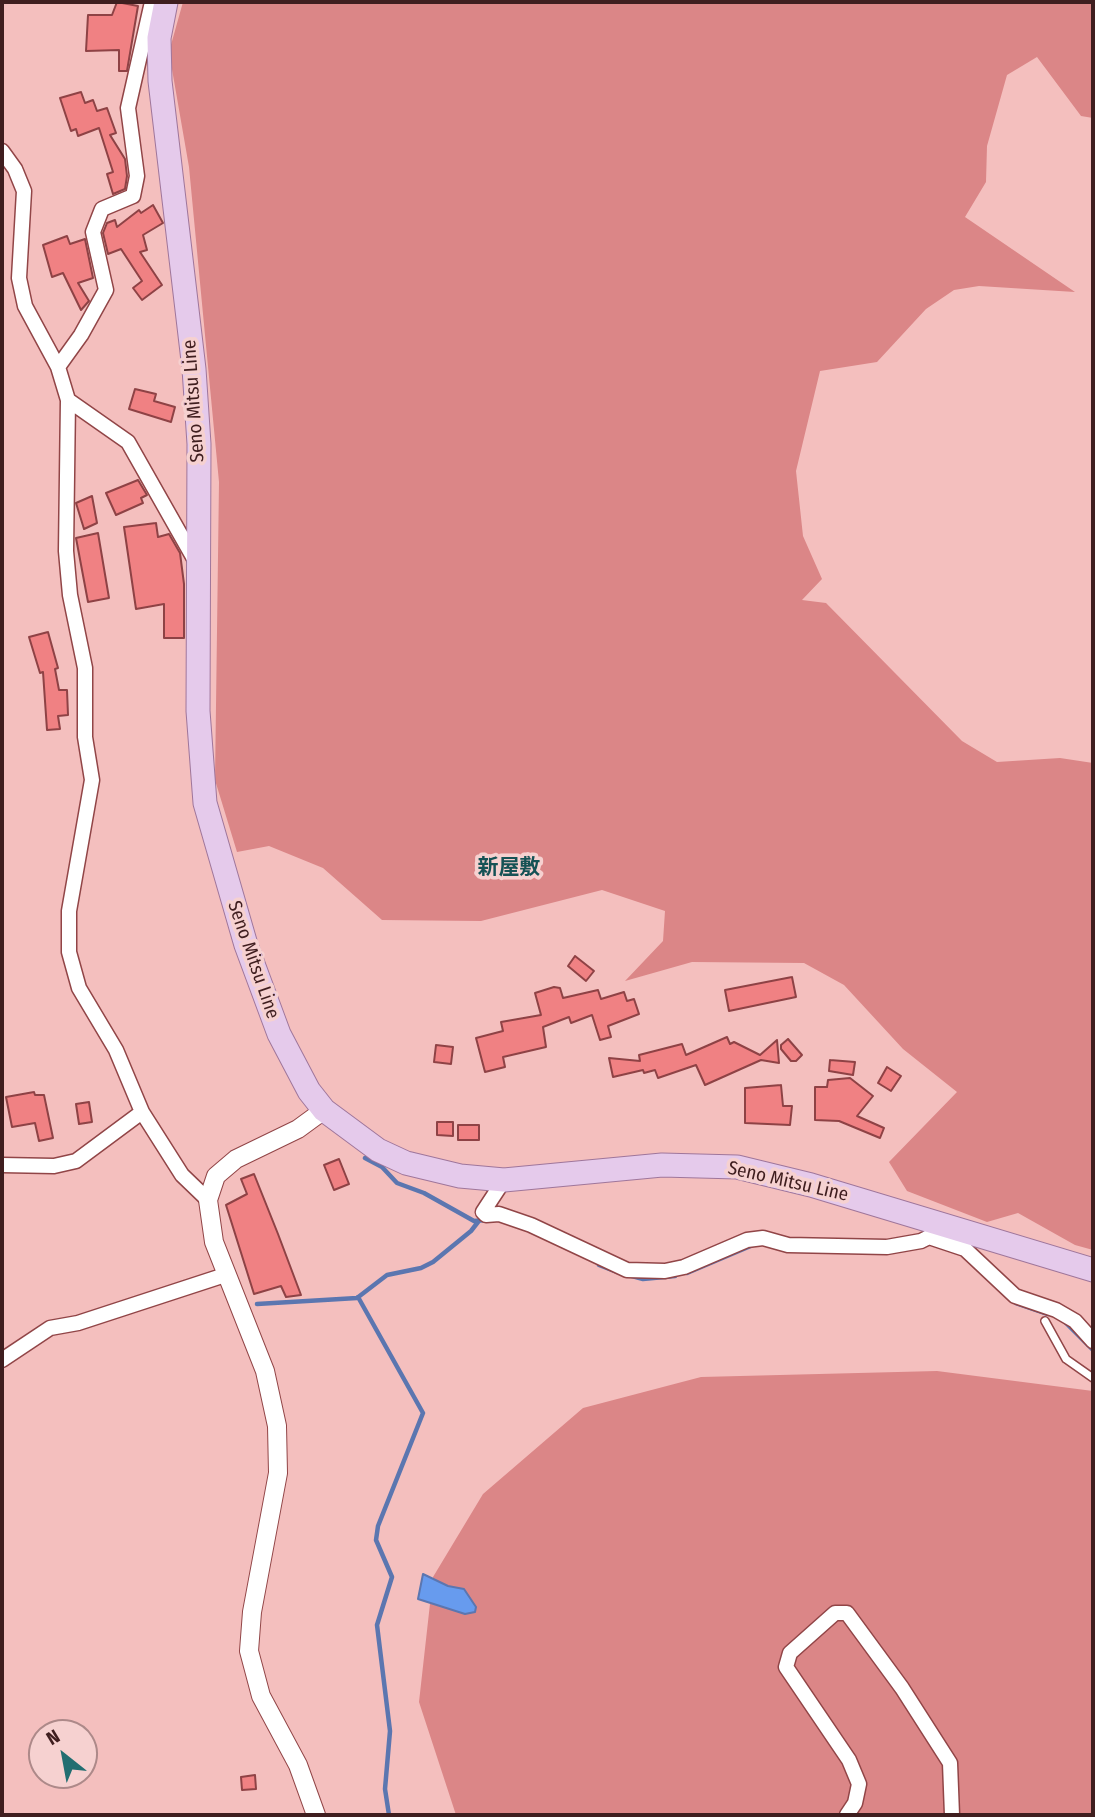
<!DOCTYPE html>
<meta charset="utf-8">
<style>
body{margin:0}
#map{position:relative;width:1095px;height:1817px;overflow:hidden;background:#f4bfbe;font-family:"Fira Sans Condensed",sans-serif}
canvas{display:block}
.frame{position:absolute;inset:0;border:4px solid #3f1e1f;pointer-events:none}
.north{position:absolute;left:28px;top:1719px;width:70px;height:70px;box-sizing:border-box;background:#f6d1d0;border:2px solid #ad8989;border-radius:50%;rotate:329deg;font-size:19px;font-weight:700;line-height:28px;text-align:center;color:#3f1e1f}
.north::after{content:'';display:block;margin:auto;width:24px;height:32px;background:#226e71;clip-path:polygon(50% 0,100% 100%,50% 72%,0 100%)}
</style>
<div id="map">
<canvas width="1095" height="1817"></canvas>
<div class="frame"></div>
<div class="north">N</div>
</div>
<script>
const c = document.querySelector('canvas').getContext('2d');
c.lineJoin = 'round';
function fillPath(path, color) {
  c.fillStyle = color;
  c.fill(path, 'evenodd');
}
function toPath(rows) {
  const path = new Path2D();
  for (const r of rows) {
    path.moveTo(r[0], r[1]);
    for (let i = 2; i < r.length; i += 2) path.lineTo(r[i], r[i + 1]);
  }
  return path;
}
function strokePath(path, color, width, dash) {
  c.strokeStyle = color;
  c.lineWidth = width;
  c.lineCap = dash ? 'butt' : 'round';
  c.setLineDash(dash || []);
  c.stroke(path);
}
function drawText(font, color, halo, rows, align = 'center') {
  c.font = font + ' "Fira Sans Condensed","Noto Sans JP",sans-serif';
  c.lineWidth = 7;
  c.setLineDash([]);
  c.textBaseline = 'middle';
  c.strokeStyle = halo;
  c.fillStyle = color;
  for (const [text, x, y, turn = 0] of rows) {
    c.save();
    c.translate(x, y);
    c.rotate((+turn || 0) * Math.PI / 180);
    c.textAlign = isNaN(turn) ? turn : align;
    if (halo) c.strokeText(text, 0, 0);
    c.fillText(text, 0, 0);
    c.restore();
  }
}
fillPath(toPath([
 [183,2,1093,2,1093,118,1081,116,1037,57,1007,75,987,146,986,182,965,217,1075,292,979,286,954,290,926,309,877,362,820,371,796,471,803,536,822,579,802,600,826,603,962,741,997,762,1060,758,1093,763,1093,1250,1075,1245,1018,1213,987,1222,907,1191,889,1162,957,1092,903,1049,844,985,804,963,692,962,625,981,663,941,665,911,602,890,481,921,382,920,323,868,269,846,237,852,215,780,219,482,189,167,169,52],
 [937,1371,1093,1391,1093,1815,456,1815,419,1702,433,1577,483,1494,583,1408,701,1377]
]), '#db8687');
const water = toPath([
 [423,1574,448,1586,464,1589,476,1607,475,1612,465,1614,418,1599,423,1574]
]);
fillPath(water, '#679bee');
strokePath(water, '#5b76b0', 2);
strokePath(toPath([
 [365,1158,382,1167,397,1183,424,1193,474,1221,486,1220],
 [599,1265,617,1272],
 [687,1273,753,1245],
 [632,1276,643,1279,675,1276],
 [358,1297,423,1413,378,1526,376,1540,392,1577,377,1625,390,1731,385,1789,389,1815],
 [1016,1303,1048,1314],
 [257,1304,357,1298,387,1275,421,1268,433,1262,471,1231,478,1222],
 [1065,1322,1093,1350]
]), '#5b76b0', 4.5);
const building = toPath([
 [117,2,138,6,127,71,119,71,119,50,86,51,88,15,112,15,117,2],
 [81,92,85,103,93,100,97,111,107,108,116,133,110,135,125,159,127,176,125,189,113,194,107,174,113,172,99,128,78,136,76,129,71,131,60,98,81,92],
 [153,205,163,223,143,235,147,250,140,252,162,285,142,300,133,288,142,281,121,249,108,254,103,233,107,223,115,220,117,227,139,210,141,213,153,205],
 [67,236,70,244,85,239,93,278,78,283,89,301,81,310,63,273,52,277,43,245,67,236],
 [135,389,156,394,154,401,175,407,171,422,129,409,135,389],
 [138,480,147,495,141,498,143,503,116,515,106,493,138,480],
 [92,496,97,523,84,529,76,503,92,496],
 [156,523,158,537,169,534,180,553,184,584,184,638,164,638,164,604,136,609,124,527,156,523],
 [98,533,109,598,88,602,76,538,98,533],
 [48,632,58,668,55,669,59,690,67,690,68,715,58,716,60,729,47,730,43,672,40,673,29,637,48,632],
 [575,956,594,971,586,981,568,966,575,956],
 [792,977,796,997,729,1011,725,990,792,977],
 [554,987,560,988,563,998,598,990,601,999,624,992,627,1001,634,999,639,1014,608,1026,611,1037,600,1040,592,1015,571,1023,569,1017,543,1027,546,1047,503,1057,505,1067,485,1072,476,1038,503,1031,501,1022,541,1015,535,993,554,987],
 [727,1037,730,1044,734,1042,760,1055,777,1040,779,1063,761,1060,705,1085,696,1065,658,1078,655,1070,644,1073,643,1070,613,1077,609,1058,640,1061,639,1055,682,1044,686,1055,727,1037],
 [788,1039,802,1055,796,1061,791,1061,781,1049,781,1045,788,1039],
 [436,1045,453,1047,451,1064,434,1062,436,1045],
 [830,1060,855,1062,853,1075,829,1071,830,1060],
 [887,1067,901,1076,891,1091,878,1083,887,1067],
 [850,1078,873,1096,857,1116,884,1128,880,1138,839,1121,815,1120,815,1087,827,1087,828,1080,850,1078],
 [781,1085,783,1106,792,1106,790,1125,745,1123,745,1088,781,1085],
 [34,1092,35,1095,44,1095,53,1138,39,1141,35,1123,12,1127,6,1097,34,1092],
 [89,1102,92,1122,79,1124,76,1104,89,1102],
 [437,1122,453,1122,453,1136,437,1135,437,1122],
 [458,1125,479,1125,479,1140,458,1140,458,1125],
 [339,1159,349,1184,334,1190,324,1165,339,1159],
 [254,1174,278,1234,301,1295,286,1297,281,1286,254,1294,226,1205,247,1194,241,1179,254,1174],
 [255,1775,256,1789,242,1790,241,1777,255,1775]
]);
fillPath(building, '#f08183');
strokePath(building, '#8e4245', 2);
const service = toPath([
 [1045,1321,1066,1359,1093,1378]
]);
const minor = toPath([
 [2,151,15,169,24,191,19,278,25,306,58,367,68,400,66,551,70,595,85,668,85,737,92,780,69,911,69,952,79,988,116,1050,142,1112,182,1175,208,1200],
 [58,367,81,335,106,290,93,232,102,209,133,196,137,176,128,108,152,2],
 [68,400,128,442,196,562],
 [2,1165,54,1166,76,1161,142,1112],
 [504,1180,483,1212,486,1215,499,1214,531,1225,627,1270,665,1271,684,1267,747,1240,763,1238,788,1245,887,1247,921,1241,929,1237,939,1223],
 [929,1237,965,1249,1015,1296,1056,1310,1075,1321,1093,1341],
 [2,1360,50,1328,78,1323,225,1275],
 [847,1815,855,1803,859,1784,849,1760,786,1667,790,1653,835,1613,847,1613,902,1688,950,1763,952,1815]
]);
const tertiary = toPath([
 [316,1815,298,1765,261,1696,249,1651,252,1612,278,1473,277,1426,265,1371,214,1242,208,1200,216,1176,236,1159,298,1129,324,1110]
]);
const primary = toPath([
 [166,2,159,38,160,81,194,369,199,444,198,711,205,803,246,945,279,1034,309,1091,324,1110,378,1150,406,1163,460,1176,504,1180,662,1165,737,1167,811,1185,1093,1270]
]);
strokePath(service, '#914547', 10);
strokePath(minor, '#914547', 17);
strokePath(tertiary, '#914547', 20);
strokePath(primary, '#9f769b', 25);
strokePath(service, '#fff', 7);
strokePath(minor, '#fff', 14);
strokePath(tertiary, '#fff', 18);
strokePath(primary, '#e5caeb', 23);
drawText('19px', '#3f1e1f', '#f6d1d0', [
 ["Seno Mitsu Line",194,401,-94],
 ["Seno Mitsu Line",253,960,71],
 ["Seno Mitsu Line",788,1182,13]
]);
drawText('bold 21px', '#155255', '#f6d1d0', [
 ["新屋敷",509,868]
]);
</script>
